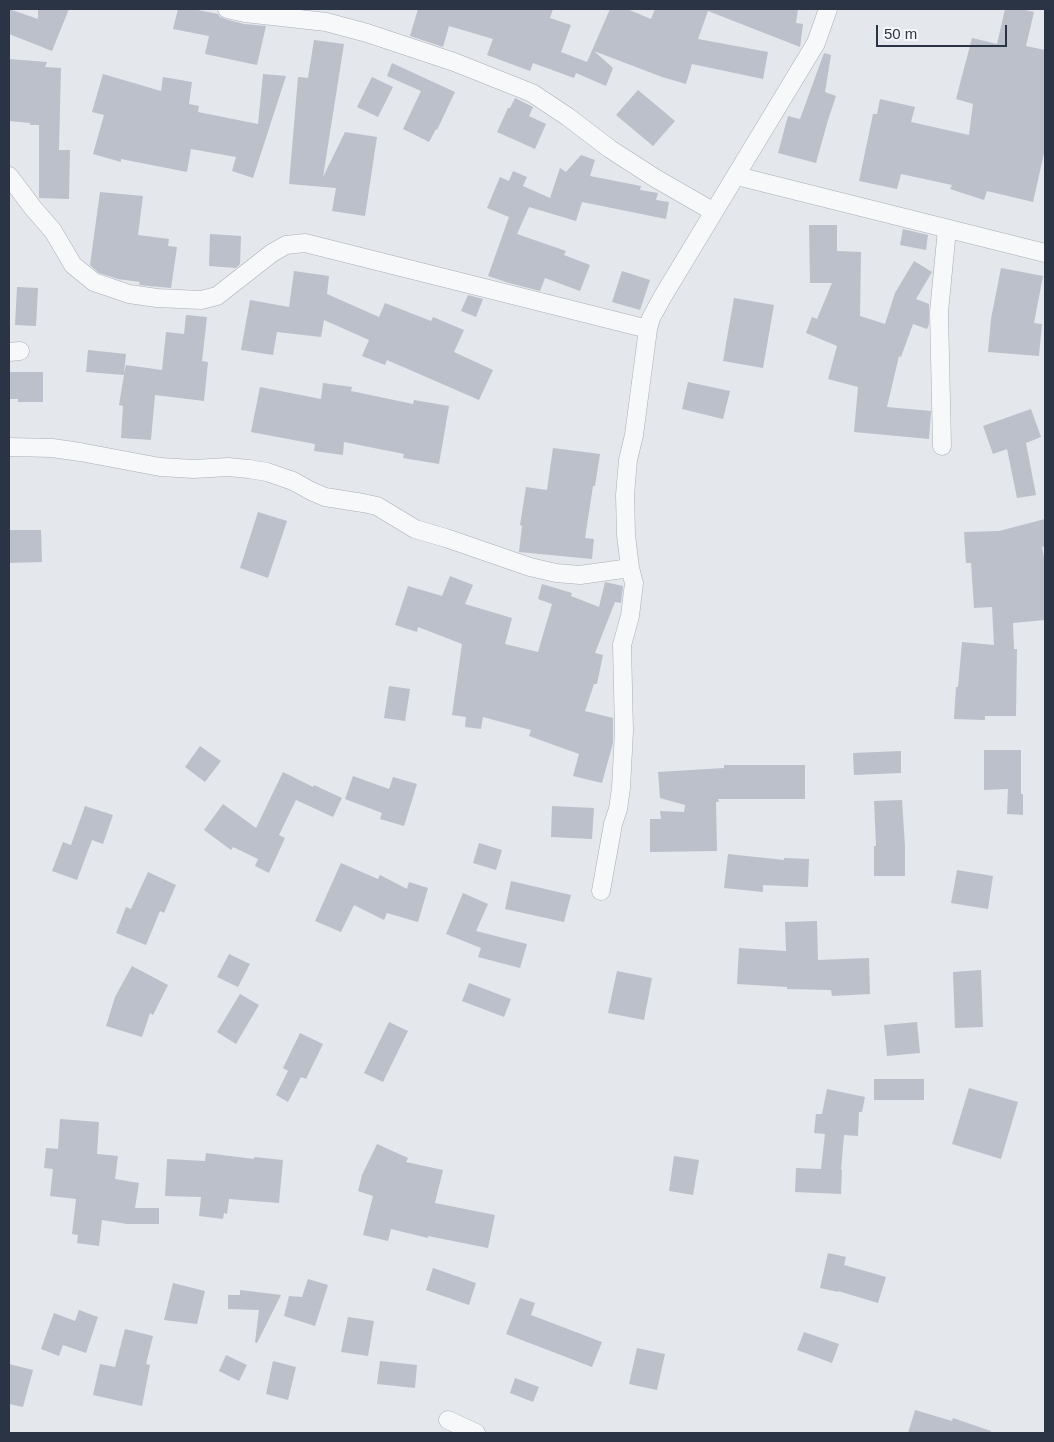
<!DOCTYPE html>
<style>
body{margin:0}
#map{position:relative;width:1054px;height:1442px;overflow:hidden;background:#e4e7ec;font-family:Helvetica,sans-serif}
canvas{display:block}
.frame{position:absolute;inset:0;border:10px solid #2b3445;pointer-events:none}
.scale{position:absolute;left:876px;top:25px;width:131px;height:22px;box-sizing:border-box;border:2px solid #2b3445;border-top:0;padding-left:6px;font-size:15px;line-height:18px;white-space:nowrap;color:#2b3445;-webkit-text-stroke:4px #f4f6f9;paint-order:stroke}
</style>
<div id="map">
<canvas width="1054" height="1442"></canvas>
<div class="frame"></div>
<div class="scale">50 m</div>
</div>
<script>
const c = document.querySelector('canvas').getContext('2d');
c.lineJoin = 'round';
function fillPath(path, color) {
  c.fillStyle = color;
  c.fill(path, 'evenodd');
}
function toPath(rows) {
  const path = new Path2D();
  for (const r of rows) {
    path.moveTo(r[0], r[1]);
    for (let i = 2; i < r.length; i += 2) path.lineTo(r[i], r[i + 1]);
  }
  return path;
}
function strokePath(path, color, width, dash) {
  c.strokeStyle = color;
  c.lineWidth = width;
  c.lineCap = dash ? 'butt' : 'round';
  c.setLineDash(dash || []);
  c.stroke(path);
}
fillPath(toPath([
 [9,9,38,19,38,9,69,9,52,51,9,34],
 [178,9,193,9,218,14,220,17,225,19,244,24,266,26,257,65,205,54,209,36,173,29],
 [418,9,553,9,550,18,571,25,561,52,587,62,610,9,627,9,651,19,655,9,798,9,796,23,803,24,800,47,708,11,698,39,768,52,763,79,692,64,686,84,662,77,594,51,613,68,606,86,576,73,574,78,533,63,530,71,487,55,493,39,449,26,443,47,410,36],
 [1005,9,1021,9,1034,12,1026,46,1045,50,1045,149,1033,202,987,191,984,200,950,189,952,185,901,174,897,189,859,181,873,114,877,114,880,99,915,107,911,122,969,135,973,104,956,99,972,38,997,44],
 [314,40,344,44,323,177,345,132,377,137,365,216,332,211,336,188,289,184,298,77,308,78],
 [824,53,831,55,825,92,836,96,828,120,816,163,778,153,788,116,800,119],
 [9,59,47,62,45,67,61,68,59,150,70,150,69,199,39,198,39,125,30,125,30,123,9,121],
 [392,63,455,92,437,130,436,129,429,142,403,129,421,91,387,76],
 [103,74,161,91,163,77,192,82,189,104,199,106,198,112,258,124,263,74,286,76,253,178,232,171,236,157,191,149,187,172,121,159,121,162,93,154,104,115,92,112],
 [372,77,393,87,378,117,357,107],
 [638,90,675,121,653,146,616,115],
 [515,98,533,107,529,116,546,124,535,149,497,132,508,108,510,108],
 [581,155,595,160,590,176,641,186,640,190,658,193,656,200,669,202,666,219,582,202,576,221,529,207,517,234,566,251,564,255,590,265,580,291,545,278,540,291,509,283,488,276,509,217,487,208,500,177,509,181,513,171,527,177,523,186,550,198,560,168,566,172],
 [100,192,143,196,138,235,169,239,168,246,177,247,171,288,139,285,140,282,118,279,99,273,90,265],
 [809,225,837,225,837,251,861,252,860,316,885,324,895,293,914,261,932,272,916,299,929,304,929,324,927,329,913,324,901,357,899,356,887,407,931,411,929,439,854,432,858,387,828,379,837,346,806,333,812,317,817,319,832,283,810,283],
 [903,229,928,235,926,250,900,245],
 [210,234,241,236,240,264,236,268,209,266],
 [1001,268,1043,276,1034,323,1042,324,1039,356,988,352,991,319],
 [294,271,329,276,327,294,379,317,385,303,431,321,433,317,464,330,454,352,493,370,479,400,387,360,385,365,362,356,369,340,324,320,321,337,277,332,273,355,241,350,250,300,289,307],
 [622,271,650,280,640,310,612,302],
 [17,287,38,288,36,326,15,325],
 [468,295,483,299,476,317,461,311],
 [734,298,774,305,763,368,723,361],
 [186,315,207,317,202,361,208,362,204,401,155,395,151,440,121,438,123,406,119,405,124,375,86,372,88,350,126,354,124,374,126,365,162,370,166,332,184,334],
 [9,372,43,372,43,402,18,402,18,399,9,399],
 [688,382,730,391,723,419,682,409],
 [323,383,352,387,351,391,413,404,414,400,449,406,439,464,403,458,404,454,344,442,343,455,314,451,315,444,251,432,260,387,321,399],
 [1031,409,1041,437,1026,443,1036,495,1017,498,1007,449,993,454,983,426],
 [553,448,600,454,595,486,593,486,585,538,594,539,592,559,519,552,522,526,520,525,526,487,547,490],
 [258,512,287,521,268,578,240,568],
 [1045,519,1045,546,1042,547,1045,563,1045,620,1013,623,1014,649,1017,649,1016,716,985,716,985,720,954,719,956,687,958,687,962,642,994,645,992,607,974,608,971,563,966,563,964,532,999,531],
 [9,530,41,530,42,562,9,563],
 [450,576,473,585,465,604,512,618,505,644,538,652,552,604,538,599,542,584,572,593,571,596,599,607,605,582,623,586,621,603,615,602,595,653,603,655,597,684,594,684,585,711,613,718,613,743,602,783,573,776,579,754,529,736,531,730,483,717,481,729,465,727,466,717,452,715,462,644,418,627,417,632,395,625,408,586,442,596],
 [389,686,410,689,405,721,384,718],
 [200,746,221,761,205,782,185,767],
 [984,750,1021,750,1021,794,1023,794,1023,815,1007,814,1008,789,984,790],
 [901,751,901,773,854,775,853,753],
 [724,765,805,765,805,799,718,799,719,802,716,802,717,851,650,852,650,819,661,819,660,811,684,812,685,805,660,798,658,772,724,768],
 [283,772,313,787,314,785,342,798,333,817,296,800,279,835,285,838,269,873,255,866,258,859,233,847,231,850,204,830,223,804,256,828],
 [353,776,389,789,393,777,417,784,404,826,380,819,382,813,345,799],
 [902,800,905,846,905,876,874,876,874,846,876,846,874,801],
 [85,806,113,815,103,844,92,840,77,880,52,871,63,842,71,845],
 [552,806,594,808,592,839,551,837],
 [479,843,502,850,496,870,473,863],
 [728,854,784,860,784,858,809,859,808,887,763,885,763,892,724,888],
 [341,863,378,879,380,875,407,889,409,882,428,888,418,922,387,913,384,920,354,905,341,932,315,921],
 [957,870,993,876,988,909,951,903],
 [148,872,176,885,164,913,160,911,146,945,116,933,126,907,131,909],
 [511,881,571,895,564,922,505,909],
 [463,893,488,904,476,931,527,944,520,968,478,957,481,948,446,934],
 [817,921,818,960,869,958,870,994,832,996,831,990,787,989,787,987,737,984,739,948,786,951,785,922],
 [229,954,250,964,238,987,217,977],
 [132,966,168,985,153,1015,150,1013,142,1037,106,1026,115,997],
 [981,970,983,1027,955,1028,953,972],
 [617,971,652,978,644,1020,608,1013],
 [469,983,511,999,504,1017,462,1001],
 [240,994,259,1005,236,1044,217,1032],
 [389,1022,408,1031,383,1082,364,1073],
 [917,1022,920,1053,887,1056,884,1025],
 [300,1033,323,1044,306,1079,301,1077,288,1102,276,1095,288,1071,283,1068],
 [874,1079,924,1079,924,1100,874,1100],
 [969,1088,1018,1102,1001,1159,952,1144],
 [827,1089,865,1097,862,1112,859,1112,858,1136,844,1135,841,1170,842,1170,841,1194,795,1192,796,1168,821,1169,825,1134,814,1133,816,1114,822,1114],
 [60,1119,99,1122,97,1154,118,1156,115,1179,139,1183,135,1208,159,1208,159,1224,127,1224,102,1220,99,1246,77,1243,78,1235,72,1234,76,1199,50,1196,53,1169,44,1168,46,1148,58,1149],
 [377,1144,408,1158,406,1162,443,1170,435,1203,495,1215,488,1248,428,1236,428,1238,391,1229,388,1241,363,1235,373,1196,358,1191,362,1175],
 [206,1153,254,1159,254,1157,283,1160,279,1203,229,1199,227,1214,224,1213,223,1219,199,1216,201,1197,165,1196,167,1159,205,1161],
 [674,1156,699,1160,693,1195,669,1191],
 [828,1253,846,1257,844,1265,886,1277,878,1303,838,1291,838,1292,820,1288],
 [433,1268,476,1283,469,1305,426,1290],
 [308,1279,328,1285,315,1326,284,1316,289,1296,302,1297],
 [173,1283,205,1291,197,1324,164,1320],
 [240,1290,281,1295,257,1343,255,1342,259,1310,228,1309,228,1295,240,1295],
 [520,1298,535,1303,531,1315,602,1342,592,1367,506,1334],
 [79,1310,98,1317,86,1353,63,1345,59,1356,41,1349,54,1313,75,1321],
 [348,1317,374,1321,368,1356,341,1352],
 [125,1329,153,1336,146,1364,150,1365,142,1406,93,1395,100,1364,115,1367],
 [804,1332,839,1344,832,1363,797,1350],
 [637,1348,665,1354,657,1390,629,1384],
 [226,1355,247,1365,239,1381,219,1371],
 [273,1361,296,1367,288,1400,266,1394],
 [380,1361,417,1365,415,1388,377,1384],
 [9,1364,33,1370,23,1407,9,1404],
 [515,1378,539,1387,533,1402,510,1393],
 [915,1410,952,1421,953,1418,991,1431,991,1433,908,1433]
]), '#bbc0ca');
const minor = toPath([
 [227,9,245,13,326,22,367,33,454,62,532,93,568,117,610,149,655,178,714,212],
 [9,176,33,208,53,231,73,265,94,282,129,294,157,298,201,300,217,296,272,253,286,245,305,243,648,329],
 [737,176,1045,253],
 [9,352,20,351],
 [942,446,939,312,947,229],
 [9,447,52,448,80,452,160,467,194,469,228,467,249,469,267,472,293,481,311,491,325,497,363,503,377,506,415,529,446,538,530,567,556,573,580,575,630,568],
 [601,891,613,824,618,809,621,788,624,731,622,645,630,616,634,583,630,568,626,535,625,495,628,460,634,435,648,329,651,318,663,296,816,43,828,9],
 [448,1420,476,1433]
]);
strokePath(minor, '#a9aeb7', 19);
strokePath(minor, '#f7f8fa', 18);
</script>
